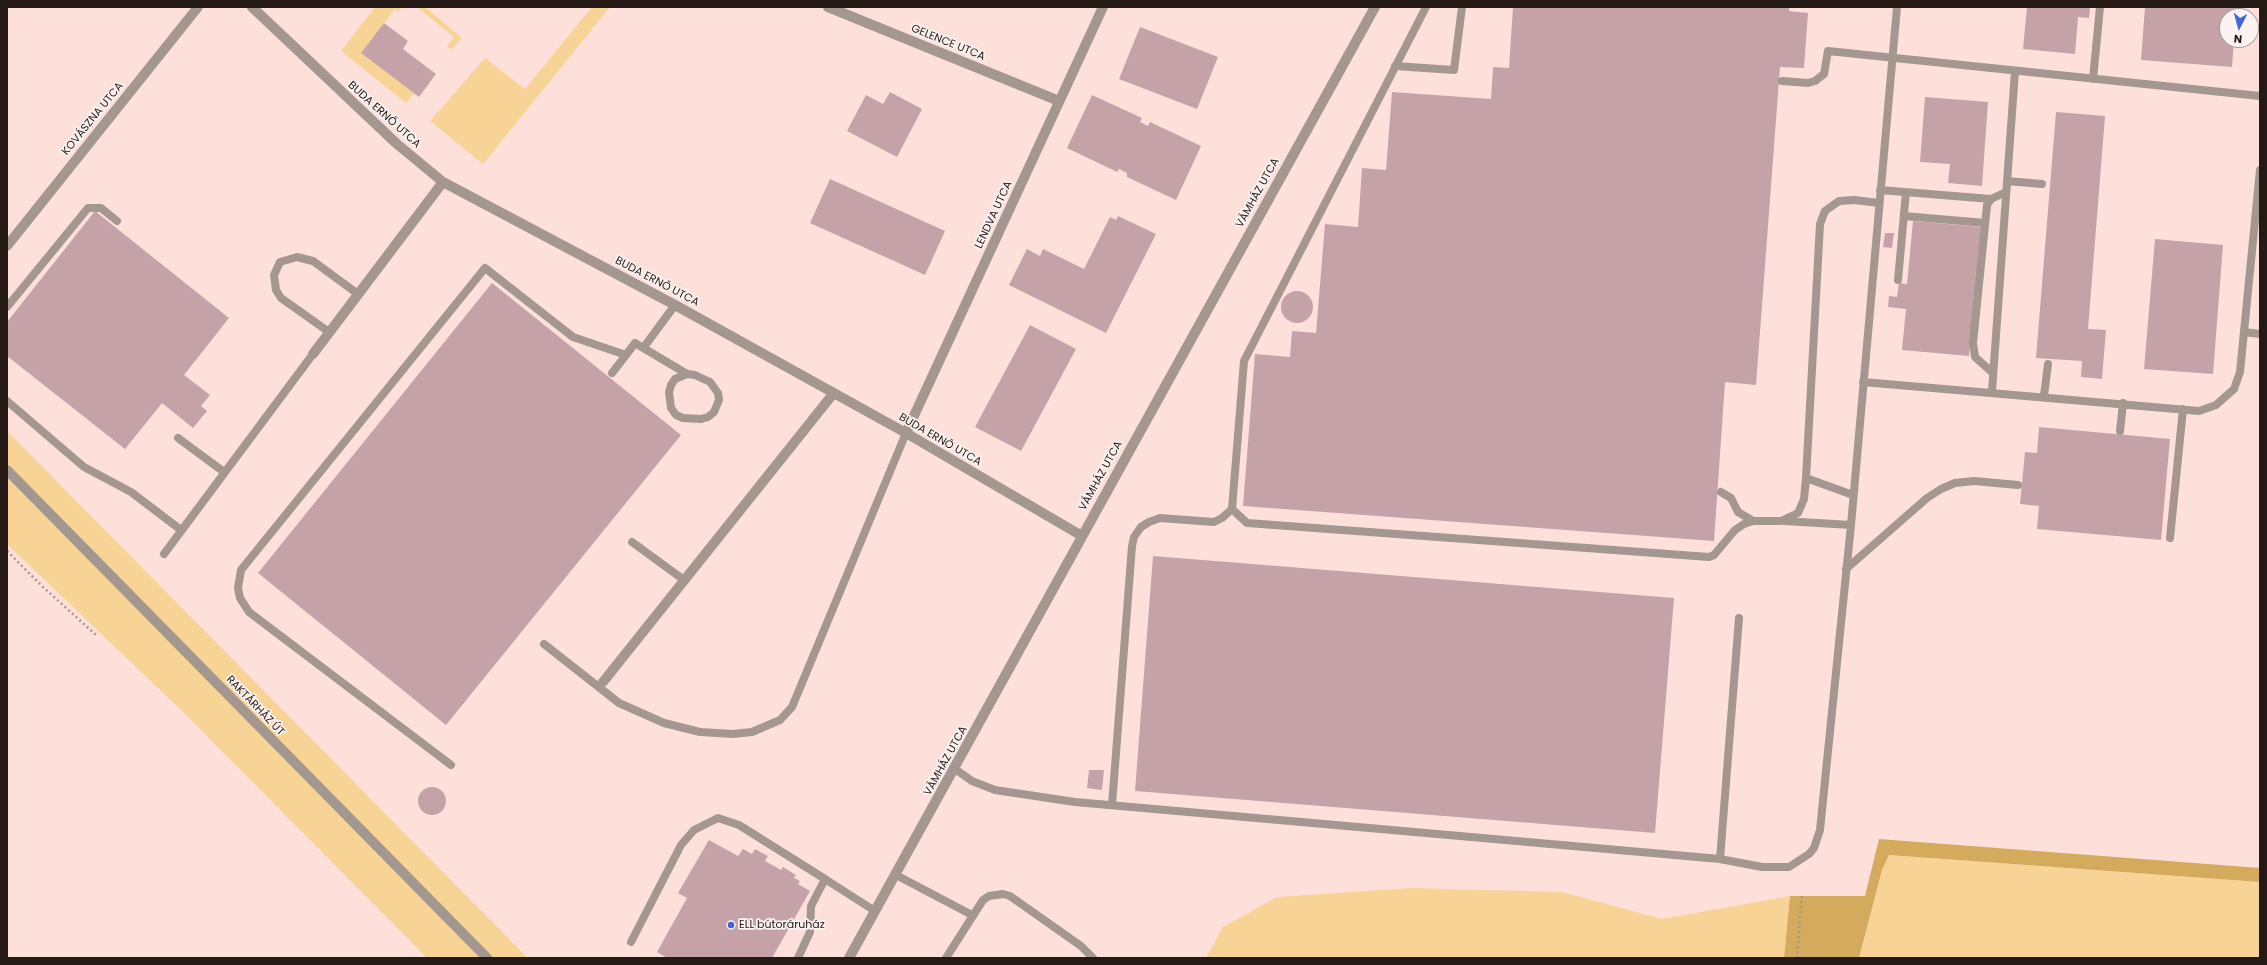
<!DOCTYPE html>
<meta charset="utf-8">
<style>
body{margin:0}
#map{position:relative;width:2267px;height:965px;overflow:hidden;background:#fde0da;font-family:Poppins,sans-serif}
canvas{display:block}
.frame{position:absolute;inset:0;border:8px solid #251916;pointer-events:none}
.north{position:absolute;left:2219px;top:8px;width:40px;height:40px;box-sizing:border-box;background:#faf3f1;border:1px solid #a59c99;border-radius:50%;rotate:186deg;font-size:11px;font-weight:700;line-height:16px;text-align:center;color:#251916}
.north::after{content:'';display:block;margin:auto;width:14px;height:18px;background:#4265d7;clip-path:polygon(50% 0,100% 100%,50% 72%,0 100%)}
</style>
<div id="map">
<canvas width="2267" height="965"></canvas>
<div class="frame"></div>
<div class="north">N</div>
</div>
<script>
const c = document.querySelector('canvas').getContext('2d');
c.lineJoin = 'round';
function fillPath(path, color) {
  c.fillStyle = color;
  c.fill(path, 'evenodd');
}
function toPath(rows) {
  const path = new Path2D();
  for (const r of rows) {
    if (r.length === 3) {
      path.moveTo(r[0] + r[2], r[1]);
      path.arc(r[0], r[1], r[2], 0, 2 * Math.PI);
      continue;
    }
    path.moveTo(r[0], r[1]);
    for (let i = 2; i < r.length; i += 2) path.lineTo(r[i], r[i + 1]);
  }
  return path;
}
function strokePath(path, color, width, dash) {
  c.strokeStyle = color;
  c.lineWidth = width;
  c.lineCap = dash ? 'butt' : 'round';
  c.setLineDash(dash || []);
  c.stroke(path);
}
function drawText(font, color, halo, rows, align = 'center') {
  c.font = font + ' Poppins,sans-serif';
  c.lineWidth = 3.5;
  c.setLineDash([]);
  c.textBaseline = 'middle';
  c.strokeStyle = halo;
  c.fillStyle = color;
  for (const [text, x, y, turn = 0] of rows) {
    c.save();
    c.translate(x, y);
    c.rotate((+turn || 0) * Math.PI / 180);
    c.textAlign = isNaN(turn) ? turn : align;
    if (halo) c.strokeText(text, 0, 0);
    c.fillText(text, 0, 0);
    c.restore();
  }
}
fillPath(toPath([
 [375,7,403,7,398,12,395,9,361,53,414,93,406,103,341,51],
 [417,7,425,7,462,38,451,50,447,46,454,37],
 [592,7,610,7,483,164,430,121,485,58,525,89],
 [7,431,528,958,427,958,182,711,7,544],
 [1889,855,2260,882,2260,958,1859,958,1882,870],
 [1411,888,1562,892,1662,919,1790,896,1784,958,1206,958,1223,927,1277,897]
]), '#f7d496');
fillPath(toPath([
 [1879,839,2260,868,2260,882,1889,855,1882,870,1859,958,1784,958,1790,896,1865,896]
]), '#d4ab5d');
fillPath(toPath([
 [1513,7,1789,7,1789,11,1808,13,1804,68,1780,67,1756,385,1725,382,1714,541,1243,506,1255,354,1290,357,1292,331,1316,333,1325,224,1358,227,1362,168,1386,170,1392,92,1491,99,1493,67,1509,68],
 [2027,7,2090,7,2089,18,2078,17,2075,54,2023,49],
 [2145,7,2237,7,2236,16,2227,16,2227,40,2234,40,2232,67,2141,60],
 [384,23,408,41,403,49,436,74,419,97,361,53],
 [1140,27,1218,57,1197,109,1119,79],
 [890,92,922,109,897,157,847,131,866,95,883,104],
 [1092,95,1142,118,1140,122,1148,126,1150,122,1201,146,1176,200,1127,177,1127,173,1119,169,1117,172,1067,148],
 [1925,97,1988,102,1982,186,1948,183,1950,164,1920,162],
 [2056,112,2105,116,2088,329,2106,330,2102,379,2081,377,2082,361,2036,358],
 [830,179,945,231,925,275,810,223],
 [95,211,229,318,184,375,210,395,201,406,207,411,193,428,162,403,125,449,7,356,7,322],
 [1118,216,1156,234,1106,333,1009,285,1027,249,1040,256,1043,249,1084,269,1110,217,1116,220],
 [1913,221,1981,227,1969,356,1902,350,1906,309,1888,307,1889,296,1897,297,1899,283,1907,284],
 [1885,233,1894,233,1892,248,1883,247],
 [2155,239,2223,245,2213,374,2144,369],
 [492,283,681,435,446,725,258,573],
 [1297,307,16],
 [1030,325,1076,349,1021,451,975,427],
 [2039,427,2170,439,2161,540,2037,529,2039,506,2020,504,2025,452,2037,453],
 [1153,556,1674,598,1655,833,1135,791],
 [1089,770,1104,770,1102,790,1087,788],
 [432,801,14],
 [709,840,738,856,743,849,752,854,755,849,768,856,765,861,781,870,783,867,796,875,794,878,800,881,798,884,810,891,772,958,667,958,657,952,687,898,678,893]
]), '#c5a2a8');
strokePath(toPath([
 [7,551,43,587,96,635],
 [1797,958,1802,895]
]), '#aa948f', 2.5, [2, 3]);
strokePath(toPath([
 [1395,66,1454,70,1462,7],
 [2093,79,2100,7],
 [1782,81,1808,83,1815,81,1824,74,1828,51,2260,96],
 [2007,181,2042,184],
 [1880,190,1991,199],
 [1904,216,1985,223],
 [1898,280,1906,192],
 [7,307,88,208,101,208,117,221],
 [329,332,281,298,276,290,274,275,280,262,297,257,313,261,358,294],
 [2244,332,2260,334],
 [644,347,675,305],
 [612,373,626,355],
 [1993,373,1975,357,1973,343,1987,205,1991,199,2006,192],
 [1863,382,2199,411,2216,405,2234,389,2240,372,2260,170],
 [1992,391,2015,71],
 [2044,396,2048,364],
 [7,401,84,467,131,492,181,530],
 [2120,431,2123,403],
 [178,438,224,472],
 [1721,492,1731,498,1738,512,1753,521],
 [1853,495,1806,478,1820,224,1825,211,1839,201,1854,200,1879,203],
 [1232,509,1244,361,1426,7],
 [1784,521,1851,525],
 [2170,538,2183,409],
 [632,542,684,580],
 [164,554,313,354],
 [1846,569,1927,498,1941,489,1955,483,1974,481,2018,485],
 [544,644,619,703,664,723,700,732,733,734,752,732,780,720,792,707,906,433],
 [451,765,249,612,240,598,238,588,241,570,485,268,573,337,626,355,635,343,687,374,695,375,710,382,718,393,719,400,714,412,708,417,701,419,683,418,676,415,671,408,669,392,671,385,675,379,687,374],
 [955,769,972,781,995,790,1075,802,1720,859,1762,867,1789,867,1809,854,1814,848,1820,830,1851,525,1897,7],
 [1112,805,1132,546,1134,537,1141,527,1149,522,1160,518,1214,522,1222,518,1232,509,1247,523,1709,557,1714,555,1735,530,1744,524,1753,521,1781,521,1798,513,1804,499,1806,478],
 [1720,859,1739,618],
 [896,875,972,915],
 [825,879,875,911],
 [631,942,681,845,694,830,718,818,739,825,825,879,811,906,810,932,798,958],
 [946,958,983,900,989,896,1003,894,1010,896,1081,946,1093,958]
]), '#a3978f', 8);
strokePath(toPath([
 [252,7,397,144,443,182,675,305,906,433,1082,536],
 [828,7,1059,101],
 [7,246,198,7],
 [313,354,443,182],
 [906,433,1103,7],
 [7,470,487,958],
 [603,682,833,394],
 [849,958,1375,7]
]), '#a3978f', 10);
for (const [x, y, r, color] of [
 [731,925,4,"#4265d7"]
]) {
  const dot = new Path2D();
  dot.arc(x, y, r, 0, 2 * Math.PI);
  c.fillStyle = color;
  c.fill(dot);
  strokePath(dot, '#faf3f1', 1.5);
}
drawText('11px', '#251916', '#faf3f1', [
 ["GELENCE UTCA",948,43,22],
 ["BUDA ERNŐ UTCA",384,115,42],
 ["KOVÁSZNA UTCA",93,119,-51],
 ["VÁMHÁZ UTCA",1258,193,-61],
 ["LENDVA UTCA",994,215,-65],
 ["BUDA ERNŐ UTCA",657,282,28],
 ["BUDA ERNŐ UTCA",940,440,30],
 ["VÁMHÁZ UTCA",1101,476,-61],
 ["RAKTÁRHÁZ ÚT",255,706,46],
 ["VÁMHÁZ UTCA",946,761,-61]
]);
drawText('11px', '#251916', '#faf3f1', [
 ["ELL bútoráruház",739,925]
], 'left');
</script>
